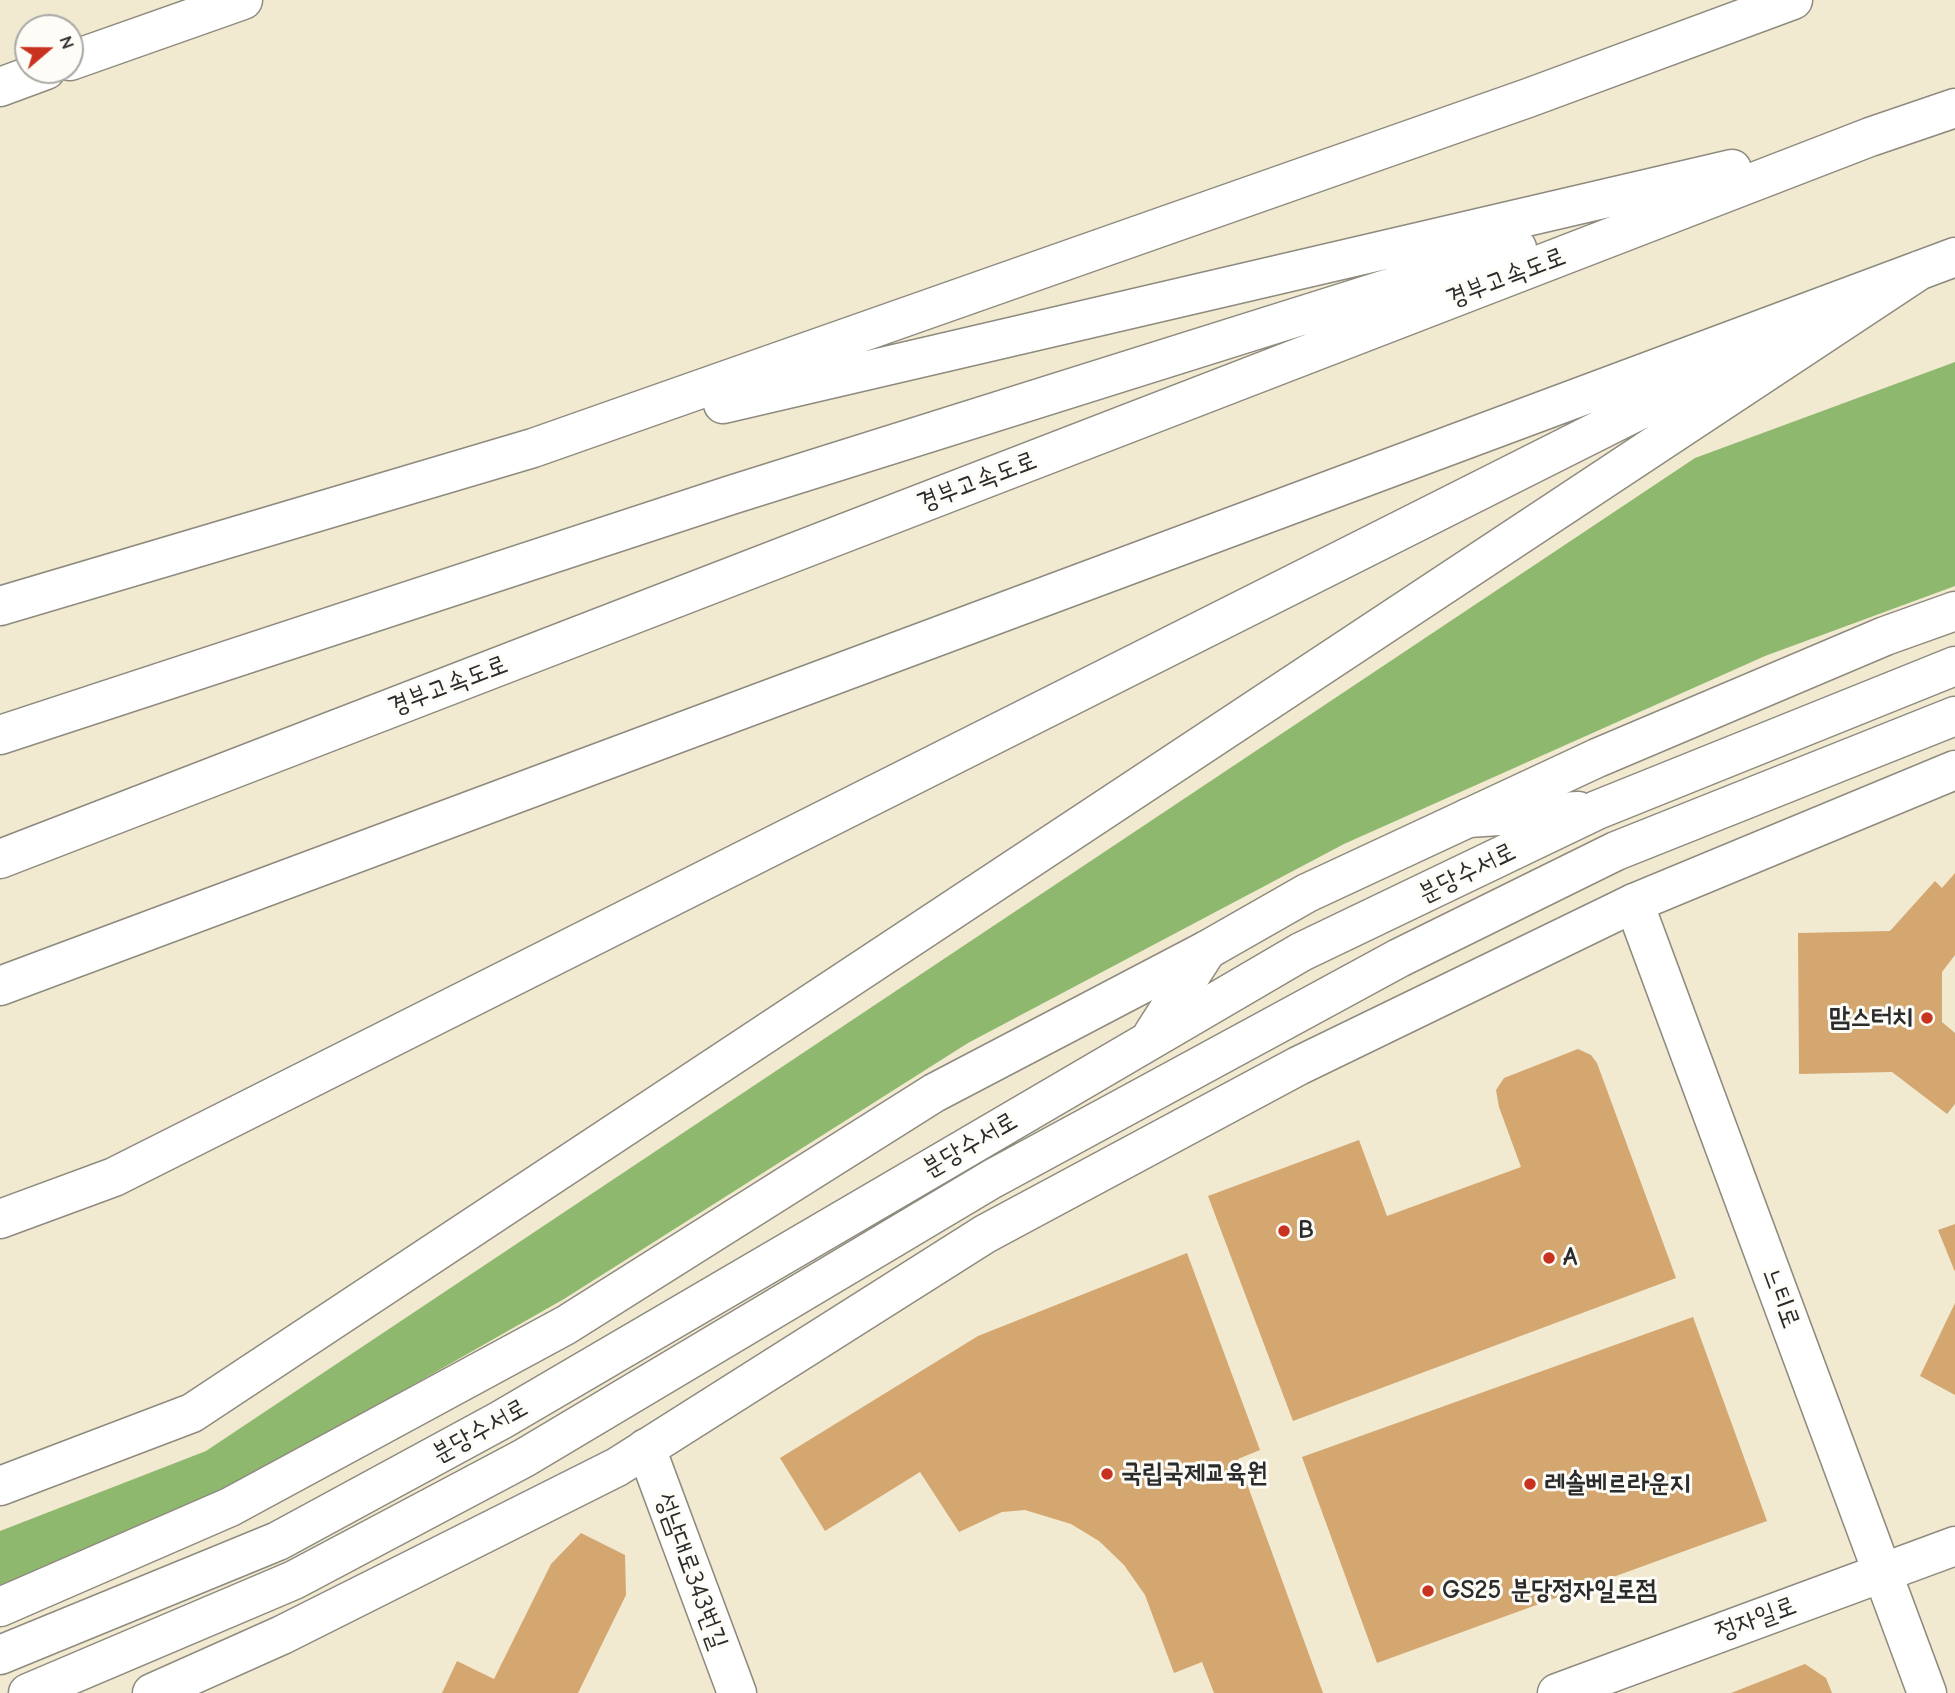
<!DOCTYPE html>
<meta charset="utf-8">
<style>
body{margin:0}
#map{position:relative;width:1955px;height:1693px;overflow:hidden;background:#f1ead1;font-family:"Comic Neue",sans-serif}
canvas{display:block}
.north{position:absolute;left:14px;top:14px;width:70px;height:70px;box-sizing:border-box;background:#fdfcf7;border:2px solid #a9a8a5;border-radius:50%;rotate:70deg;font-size:19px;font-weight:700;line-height:28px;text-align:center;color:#2b2b2b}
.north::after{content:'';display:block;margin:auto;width:24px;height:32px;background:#c8321e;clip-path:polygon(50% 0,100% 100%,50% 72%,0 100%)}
</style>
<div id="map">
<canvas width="1955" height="1693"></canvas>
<div class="north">N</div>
</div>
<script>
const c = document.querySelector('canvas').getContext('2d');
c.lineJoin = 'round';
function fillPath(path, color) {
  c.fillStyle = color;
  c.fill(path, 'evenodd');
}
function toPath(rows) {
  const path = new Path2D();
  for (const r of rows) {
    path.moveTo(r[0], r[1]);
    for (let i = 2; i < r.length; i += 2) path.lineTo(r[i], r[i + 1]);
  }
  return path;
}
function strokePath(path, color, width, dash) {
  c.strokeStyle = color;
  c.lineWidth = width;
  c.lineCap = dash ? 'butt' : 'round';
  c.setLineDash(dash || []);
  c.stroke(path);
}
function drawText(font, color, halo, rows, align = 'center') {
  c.font = font + ' "Comic Neue","Poor Story",sans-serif';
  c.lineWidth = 6;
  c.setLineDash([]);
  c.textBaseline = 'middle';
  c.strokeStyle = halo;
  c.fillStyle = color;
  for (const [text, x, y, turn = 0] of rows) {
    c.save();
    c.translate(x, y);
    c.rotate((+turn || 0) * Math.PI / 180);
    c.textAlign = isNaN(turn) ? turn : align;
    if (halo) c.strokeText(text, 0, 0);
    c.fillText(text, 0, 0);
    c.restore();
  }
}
fillPath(toPath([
 [1955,362,1955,586,1765,656,1344,844,968,1043,564,1299,223,1493,0,1585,0,1531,206,1451,1695,458]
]), '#8fb86f');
fillPath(toPath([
 [1955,873,1955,955,1942,972,1942,1022,1955,1033,1955,1104,1947,1114,1892,1072,1799,1074,1798,933,1890,931,1935,881,1942,888],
 [1578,1049,1591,1055,1597,1063,1676,1278,1293,1421,1208,1196,1359,1140,1387,1216,1521,1167,1499,1107,1496,1090,1504,1078],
 [1955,1224,1955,1272,1938,1230],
 [1187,1253,1260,1450,1238,1459,1323,1693,1214,1693,1202,1662,1174,1673,1145,1595,1124,1565,1099,1541,1071,1524,1025,1510,1002,1512,959,1532,920,1472,825,1531,780,1458,978,1336],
 [1955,1303,1955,1395,1920,1376],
 [1693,1317,1767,1521,1377,1663,1302,1457],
 [581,1533,625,1555,626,1595,578,1693,442,1693,457,1661,494,1679,551,1564],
 [1805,1664,1826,1678,1832,1693,1731,1693]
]), '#d4a670');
const minor = toPath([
 [1634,903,1927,1693],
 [646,1448,737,1693],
 [1557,1693,1955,1546]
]);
const major = toPath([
 [70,61,243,0],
 [0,87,46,70],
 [0,1607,230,1507,566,1325,934,1093,1207,950,1307,893,1597,758,1885,636,1955,611],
 [152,1693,282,1635,617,1467,985,1234,1298,1066,1634,903,1955,770]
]);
const highway = toPath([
 [723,404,1732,169],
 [0,606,533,448,1528,98,1793,0],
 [0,735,731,495,1517,248],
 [1468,818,1578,811],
 [0,859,1870,137,1955,108],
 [0,986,1955,257],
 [1153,1034,1207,950],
 [0,1219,114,1177,1761,349],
 [0,1486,192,1413,1920,270],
 [0,1655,278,1541,501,1420,1301,952,1597,810,1955,666],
 [28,1693,294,1580,524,1458,992,1179,1399,958,1616,851,1955,716]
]);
strokePath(minor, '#8e8a7e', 41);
strokePath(major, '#8e8a7e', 41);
strokePath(highway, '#8e8a7e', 41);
strokePath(minor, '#fff', 38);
strokePath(major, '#fff', 38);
strokePath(highway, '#fff', 38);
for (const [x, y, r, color] of [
 [1927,1018,7,"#c8321e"],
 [1284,1231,7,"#c8321e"],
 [1549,1258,7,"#c8321e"],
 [1107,1474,7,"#c8321e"],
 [1530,1484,7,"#c8321e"],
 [1428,1591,7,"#c8321e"]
]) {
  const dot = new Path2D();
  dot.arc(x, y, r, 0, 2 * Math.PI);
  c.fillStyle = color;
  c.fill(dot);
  strokePath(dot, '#fdfcf7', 2.5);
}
drawText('26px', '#2b2b2b', '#fdfcf7', [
 ["경부고속도로",1506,278,-21],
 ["경부고속도로",977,482,-21],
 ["경부고속도로",448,686,-21],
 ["분당수서로",1467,873,-26],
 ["분당수서로",970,1145,-30],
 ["느티로",1781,1298,70],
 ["분당수서로",480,1431,-29],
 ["성남대로343번길",691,1571,70],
 ["정자일로",1756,1619,-20]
]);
drawText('bold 26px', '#2b2b2b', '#fdfcf7', [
 ["맘스터치",1913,1018,"right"],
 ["B",1298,1231],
 ["A",1563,1258],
 ["국립국제교육원",1121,1474],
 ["레솔베르라운지",1544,1484],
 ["GS25 분당정자일로점",1442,1591]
], 'left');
</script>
